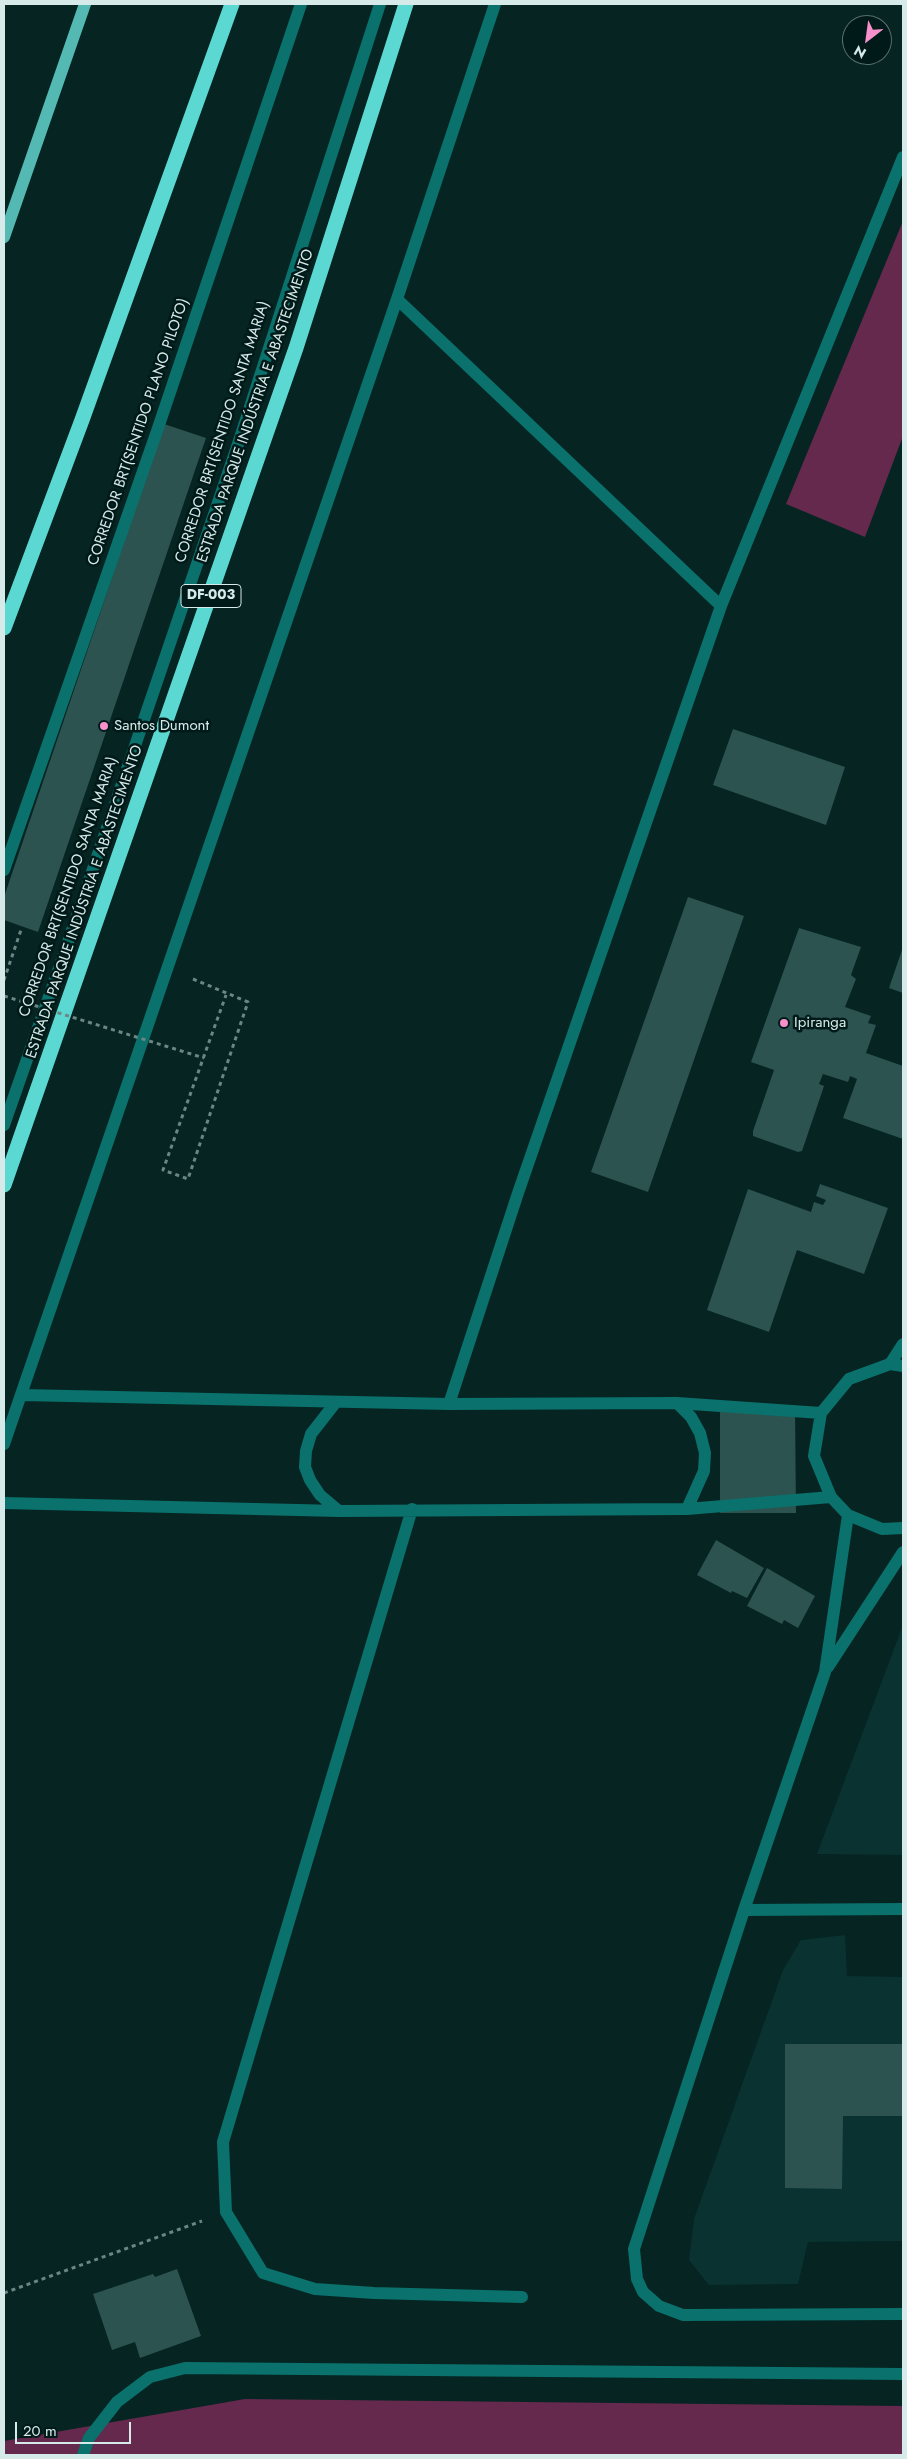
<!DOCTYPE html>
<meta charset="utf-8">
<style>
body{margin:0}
#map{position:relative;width:907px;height:2459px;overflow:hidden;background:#052422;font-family:Jost,sans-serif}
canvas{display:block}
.frame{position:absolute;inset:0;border:5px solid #d6ebe9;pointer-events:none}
.north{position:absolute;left:842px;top:15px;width:50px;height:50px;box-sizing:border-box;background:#001a19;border:1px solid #566e6c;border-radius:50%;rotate:210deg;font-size:14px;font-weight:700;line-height:20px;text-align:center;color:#d6ebe9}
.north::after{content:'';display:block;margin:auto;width:18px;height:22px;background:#f890cc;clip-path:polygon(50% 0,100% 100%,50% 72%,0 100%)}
.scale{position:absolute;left:15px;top:2422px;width:116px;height:22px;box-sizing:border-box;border:2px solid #d6ebe9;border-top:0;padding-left:6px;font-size:15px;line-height:18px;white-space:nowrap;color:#d6ebe9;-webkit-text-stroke:4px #001a19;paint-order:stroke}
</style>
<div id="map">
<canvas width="907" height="2459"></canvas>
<div class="frame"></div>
<div class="north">N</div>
<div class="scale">20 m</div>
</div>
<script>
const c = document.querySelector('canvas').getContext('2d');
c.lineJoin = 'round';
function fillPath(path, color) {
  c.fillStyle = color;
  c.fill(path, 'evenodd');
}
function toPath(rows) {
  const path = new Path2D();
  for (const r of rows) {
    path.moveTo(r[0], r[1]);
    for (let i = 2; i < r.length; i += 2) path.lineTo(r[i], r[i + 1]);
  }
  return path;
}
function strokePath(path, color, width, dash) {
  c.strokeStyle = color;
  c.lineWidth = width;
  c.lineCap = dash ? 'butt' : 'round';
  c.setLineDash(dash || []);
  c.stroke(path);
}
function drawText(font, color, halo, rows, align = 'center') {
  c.font = font + ' Jost,sans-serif';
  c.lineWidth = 5;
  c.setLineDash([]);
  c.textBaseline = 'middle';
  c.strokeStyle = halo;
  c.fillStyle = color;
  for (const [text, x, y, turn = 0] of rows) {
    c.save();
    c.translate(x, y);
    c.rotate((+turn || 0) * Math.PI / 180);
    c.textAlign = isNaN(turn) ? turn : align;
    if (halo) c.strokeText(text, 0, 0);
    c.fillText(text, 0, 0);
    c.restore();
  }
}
fillPath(toPath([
 [903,1625,903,1855,817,1854],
 [845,1935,847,1976,903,1977,903,2241,808,2242,798,2284,709,2285,689,2260,694,2219,783,1970,801,1940]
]), '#0a3230');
fillPath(toPath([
 [903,221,903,436,865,537,786,504],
 [245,2399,903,2406,903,2455,4,2455,4,2441]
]), '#64294d');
fillPath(toPath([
 [164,424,206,438,38,932,4,920,4,897],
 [733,729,845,767,826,825,713,785],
 [688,897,744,916,648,1192,591,1172],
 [799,928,861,947,851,975,856,979,845,1007,871,1016,868,1023,876,1025,866,1053,903,1066,903,1139,843,1118,857,1079,850,1076,848,1082,823,1074,819,1084,824,1086,802,1151,798,1152,753,1136,753,1131,774,1070,751,1062],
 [903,947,903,993,889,988],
 [820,1184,888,1208,864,1274,797,1250,769,1332,707,1310,748,1189,811,1212,814,1202,823,1205,826,1200,816,1196],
 [720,1405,795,1405,796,1513,720,1513],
 [716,1540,764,1568,747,1598,732,1591,731,1593,697,1575],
 [767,1568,815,1596,798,1628,784,1620,782,1624,747,1606],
 [785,2044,903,2044,903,2116,843,2116,842,2189,785,2188],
 [177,2269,201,2336,140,2358,135,2342,112,2350,93,2294,153,2274,155,2277]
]), '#2c5350');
strokePath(toPath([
 [193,979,248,1002,188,1179,163,1170,226,995],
 [4,980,21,930],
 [4,2293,202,2221]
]), '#6c8684', 3, [4, 4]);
strokePath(toPath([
 [397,299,721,606],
 [4,870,157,431,301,4],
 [4,1125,65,951,239,441,380,4],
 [890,1364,903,1344],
 [903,1366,890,1364,849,1379,821,1413,814,1456,831,1497,848,1515,882,1529,903,1528],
 [21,1395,449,1404,677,1403,821,1413],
 [336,1402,311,1434,306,1451,305,1467,310,1480,320,1495,339,1511],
 [677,1403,691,1417,700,1433,705,1453,704,1471,687,1509],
 [449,1404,518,1193,721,606,903,157],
 [4,1444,397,299,495,4],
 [4,1503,339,1511,687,1509,831,1497],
 [412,1509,223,2142,226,2212,263,2273,315,2289,374,2293,522,2297],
 [848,1515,825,1672,744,1910,634,2249,637,2279,643,2292,659,2306,683,2315,903,2314],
 [828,1667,903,1552],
 [744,1910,903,1909],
 [83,2455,89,2438,117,2402,150,2377,185,2368,903,2374]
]), '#0a716c', 12);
strokePath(toPath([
 [4,237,85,4]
]), '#54b9b3', 12);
strokePath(toPath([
 [4,628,82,420,232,4],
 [4,1185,296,348,406,4]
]), '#5bd8d1', 15);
strokePath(toPath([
 [4,996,204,1058]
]), '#6c8684', 3, [4, 4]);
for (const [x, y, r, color] of [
 [104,726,5,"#f890cc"],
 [784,1023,5,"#f890cc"]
]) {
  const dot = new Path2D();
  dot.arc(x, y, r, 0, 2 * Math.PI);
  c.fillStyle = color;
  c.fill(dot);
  strokePath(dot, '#001a19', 2);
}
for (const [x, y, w] of [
 [211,596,60]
]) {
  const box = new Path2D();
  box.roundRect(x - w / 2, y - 11.5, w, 23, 4);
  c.fillStyle = '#001a19';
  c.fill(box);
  strokePath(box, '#d6ebe9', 1);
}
drawText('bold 14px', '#d6ebe9', null, [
 ["DF-003",211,596]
]);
drawText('15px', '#d6ebe9', '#001a19', [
 ["ESTRADA PARQUE INDÚSTRIA E ABASTECIMENTO",256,406,-71],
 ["CORREDOR BRT(SENTIDO PLANO PILOTO)",139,432,-71],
 ["CORREDOR BRT(SENTIDO SANTA MARIA)",223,432,-72],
 ["CORREDOR BRT(SENTIDO SANTA MARIA)",69,887,-71],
 ["ESTRADA PARQUE INDÚSTRIA E ABASTECIMENTO",85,902,-71]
]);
drawText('15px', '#d6ebe9', '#001a19', [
 ["Santos Dumont",114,726],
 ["Ipiranga",794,1023]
], 'left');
</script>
